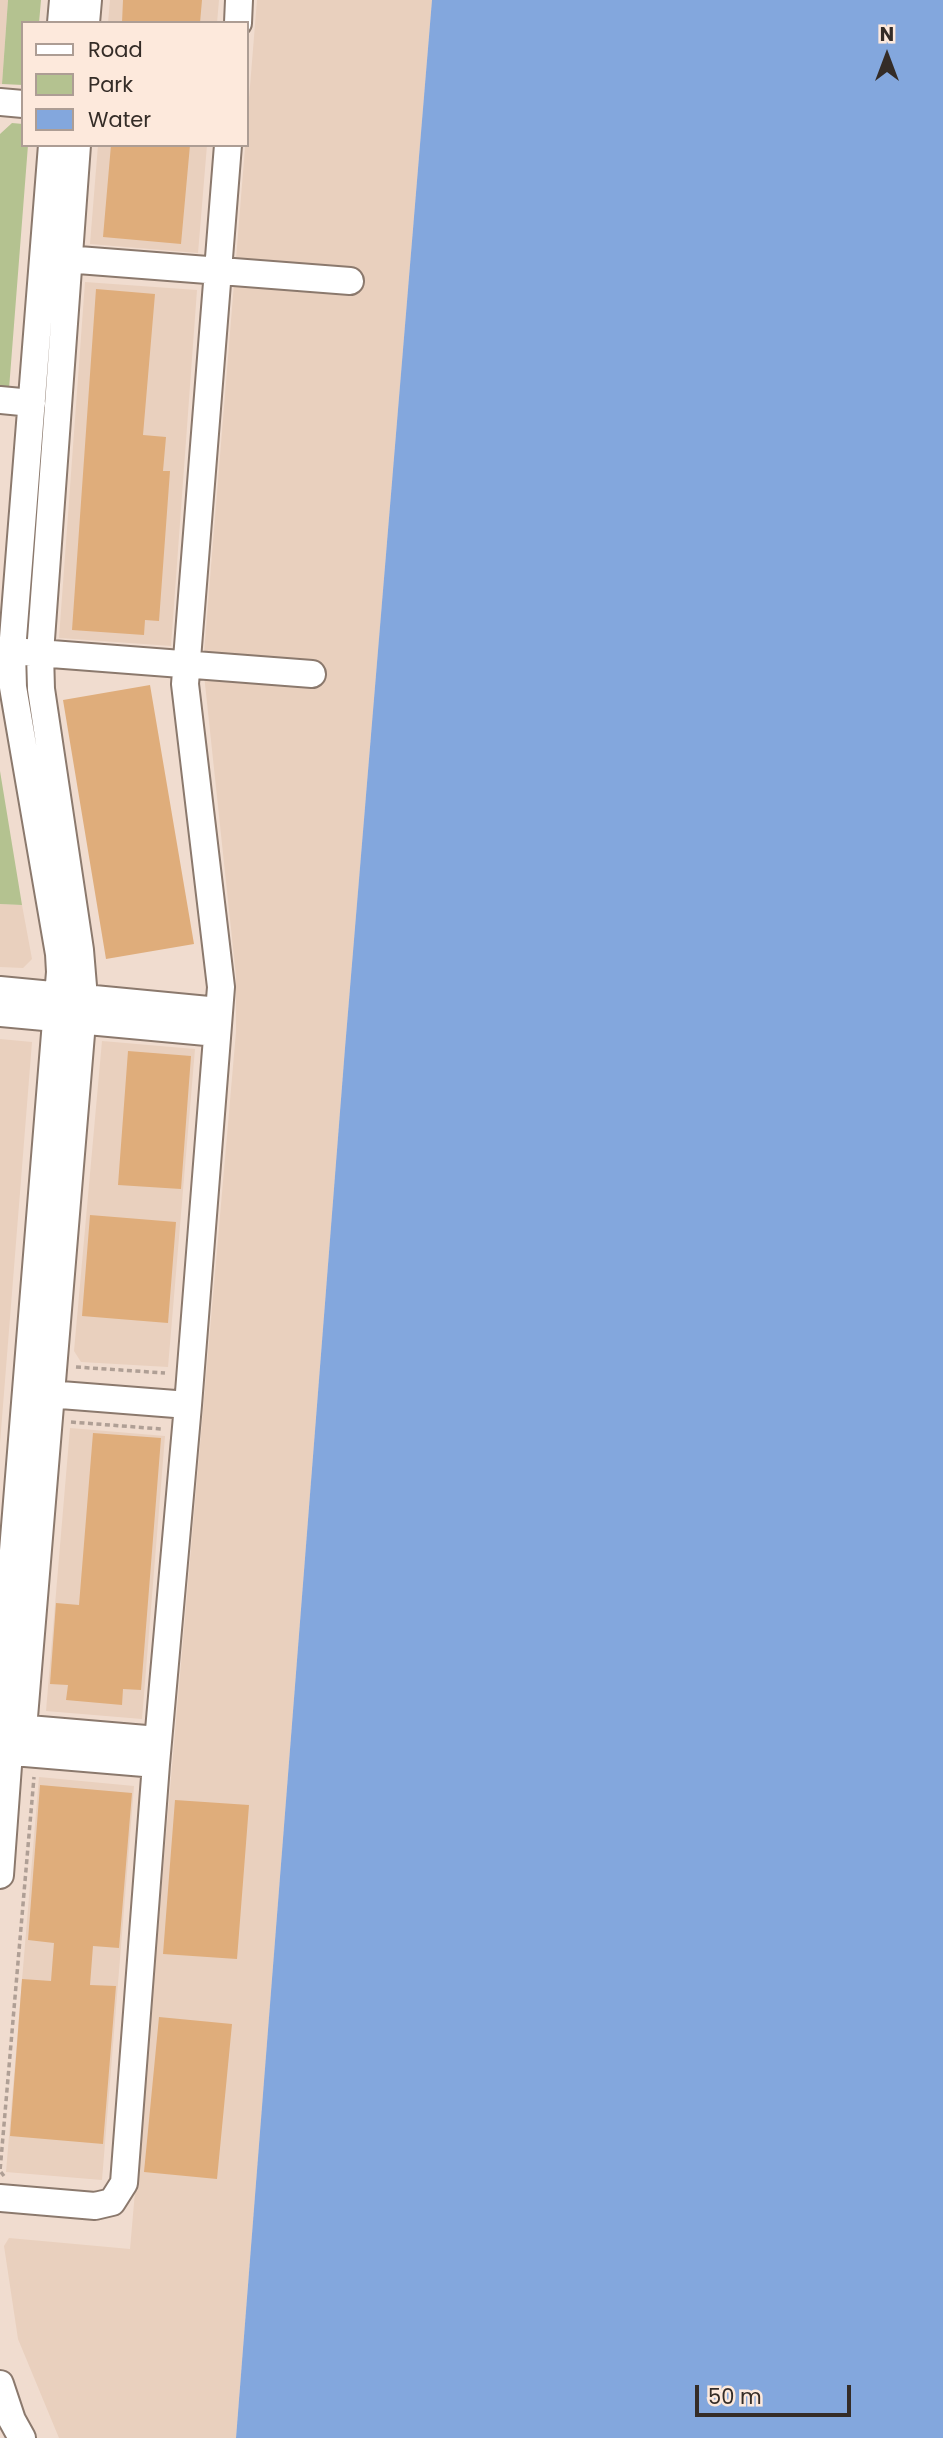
<!DOCTYPE html>
<style>
body{margin:0}
#map{position:relative;width:943px;height:2438px;overflow:hidden;background:#f0dccf;font-family:Poppins,sans-serif}
canvas{display:block}
.legend{position:absolute;left:21px;top:21px;width:228px;height:126px;box-sizing:border-box;background:#fde9dc;border:2px solid #ad9d94;margin:0;padding:9px 12px;list-style:none;font-size:21px;color:#342c27}
.legend li{display:flex;align-items:center;gap:14px;height:35px}
.legend b{width:35px;border:2px solid #ad9d94}
.north{position:absolute;left:852px;top:21px;width:70px;height:70px;-webkit-text-stroke:5px #fde9dc;paint-order:stroke;rotate:0deg;font-size:19px;font-weight:700;line-height:28px;text-align:center;color:#342c27}
.north::after{content:'';display:block;margin:auto;width:24px;height:32px;background:#342c27;clip-path:polygon(50% 0,100% 100%,50% 72%,0 100%)}
.scale{position:absolute;left:695px;top:2385px;width:156px;height:32px;box-sizing:border-box;border:4px solid #342c27;border-top:0;padding-left:9px;font-size:21px;line-height:24px;white-space:nowrap;color:#342c27;-webkit-text-stroke:5px #fde9dc;paint-order:stroke}
</style>
<div id="map">
<canvas width="943" height="2438"></canvas>
<ul class="legend">
<li><b style="height:9px;background:#fff"></b>Road</li>
<li><b style="height:19px;background:#b4c290"></b>Park</li>
<li><b style="height:19px;background:#83a7dd"></b>Water</li>
</ul>
<div class="north">N</div>
<div class="scale">50 m</div>
</div>
<script>
const c = document.querySelector('canvas').getContext('2d');
c.lineJoin = 'round';
function fillPath(path, color) {
  c.fillStyle = color;
  c.fill(path, 'evenodd');
}
function toPath(rows) {
  const path = new Path2D();
  for (const r of rows) {
    path.moveTo(r[0], r[1]);
    for (let i = 2; i < r.length; i += 2) path.lineTo(r[i], r[i + 1]);
  }
  return path;
}
function strokePath(path, color, width, dash) {
  c.strokeStyle = color;
  c.lineWidth = width;
  c.lineCap = dash ? 'butt' : 'round';
  c.setLineDash(dash || []);
  c.stroke(path);
}
fillPath(toPath([
 [0,0,8,0,2,84,0,84],
 [110,0,219,0,217,23,108,23],
 [257,0,432,0,345,1048,236,2438,59,2438,18,2339,4,2246,9,2238,130,2249,236,1032,236,976,203,665],
 [98,145,207,145,198,253,90,244],
 [85,282,197,290,171,646,59,638],
 [0,904,22,905,32,959,23,968,0,967],
 [0,1039,32,1042,0,1443],
 [102,1041,195,1049,168,1367,81,1362,74,1351],
 [70,1428,165,1436,142,1719,46,1711],
 [39,1777,134,1786,102,2180,6,2172]
]), '#e9d0be');
fillPath(toPath([
 [8,0,41,0,39,23,23,23,23,85,2,84],
 [12,123,23,124,23,145,28,145,9,389,0,388,0,134],
 [0,771,22,905,0,904]
]), '#b4c290');
fillPath(toPath([
 [432,0,943,0,943,2438,236,2438,345,1048]
]), '#83a7dd');
fillPath(toPath([
 [123,0,202,0,200,23,122,23],
 [111,145,190,145,181,244,103,237],
 [96,289,155,294,143,435,166,437,163,471,170,471,159,621,145,620,144,635,72,630],
 [150,685,194,944,106,959,63,700],
 [128,1051,191,1056,181,1189,118,1185],
 [90,1215,176,1222,168,1323,82,1316],
 [93,1433,161,1438,141,1690,123,1689,122,1705,66,1700,68,1685,50,1684,56,1603,79,1605],
 [40,1785,132,1793,119,1948,93,1946,90,1985,116,1986,103,2144,10,2136,22,1979,51,1981,54,1943,28,1940],
 [175,1800,249,1805,237,1959,163,1954],
 [159,2017,232,2024,217,2179,144,2172]
]), '#dfad7b');
const minor = toPath([
 [61,23,63,0],
 [86,23,88,0],
 [238,23,239,0],
 [0,102,23,104],
 [52,258,350,281],
 [0,400,32,403],
 [25,652,312,674],
 [0,990,219,1011],
 [0,1013,217,1033],
 [35,1393,188,1405],
 [0,1711,60,972,59,954,13,687,12,651,52,145],
 [5,1727,158,1740],
 [0,1751,156,1764],
 [9,1752,23,1729,84,998,80,950,41,689,40,653,77,145],
 [0,1875,9,1752,2,1735],
 [0,2198,95,2206,112,2202,124,2183,156,1764,188,1405,221,987,185,684,228,145],
 [0,2384,12,2420,22,2438]
]);
strokePath(minor, '#8b796d', 30);
strokePath(toPath([
 [76,1367,165,1373],
 [71,1422,161,1429],
 [4,2176,0,2171,34,1777]
]), '#af9f95', 3.5, [5, 3.5]);
strokePath(minor, '#fff', 26);
</script>
